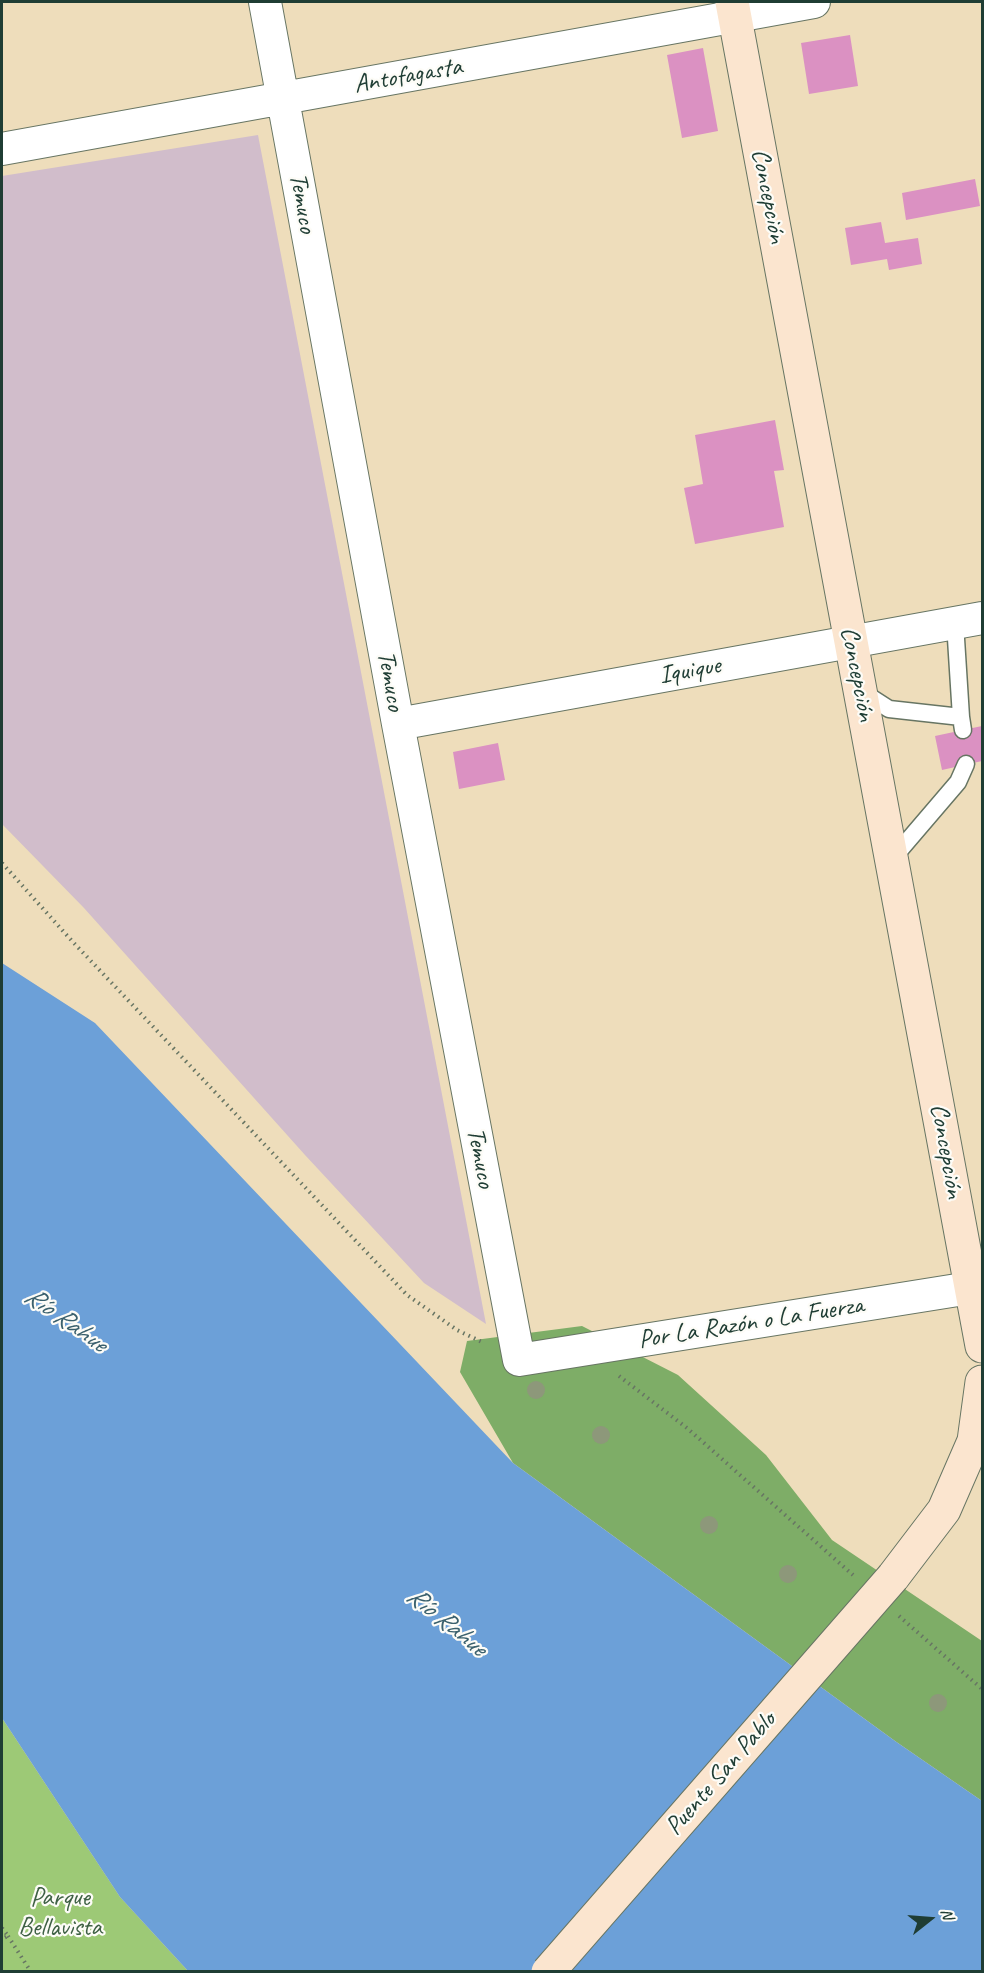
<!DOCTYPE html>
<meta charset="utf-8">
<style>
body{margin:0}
#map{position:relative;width:984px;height:1973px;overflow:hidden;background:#edb;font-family:Caveat,sans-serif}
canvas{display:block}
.frame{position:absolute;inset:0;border:3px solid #1f3d34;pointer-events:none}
.north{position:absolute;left:900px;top:1889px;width:60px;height:60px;-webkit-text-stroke:4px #fdfcf7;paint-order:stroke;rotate:73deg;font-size:16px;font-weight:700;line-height:24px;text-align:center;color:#1f3d34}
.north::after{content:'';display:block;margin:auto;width:21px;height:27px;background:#1f3d34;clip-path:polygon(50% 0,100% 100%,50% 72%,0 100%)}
</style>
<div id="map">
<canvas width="984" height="1973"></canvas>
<div class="frame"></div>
<div class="north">N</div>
</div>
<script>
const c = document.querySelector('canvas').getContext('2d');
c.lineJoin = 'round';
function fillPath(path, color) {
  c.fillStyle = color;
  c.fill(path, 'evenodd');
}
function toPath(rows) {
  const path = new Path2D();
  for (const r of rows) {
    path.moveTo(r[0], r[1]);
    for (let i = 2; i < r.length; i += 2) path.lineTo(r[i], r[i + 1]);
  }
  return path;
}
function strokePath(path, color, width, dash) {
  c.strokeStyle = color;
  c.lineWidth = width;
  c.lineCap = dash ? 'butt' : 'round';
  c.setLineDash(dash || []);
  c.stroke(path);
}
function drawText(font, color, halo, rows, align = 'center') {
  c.font = font + ' Caveat,sans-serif';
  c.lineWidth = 4.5;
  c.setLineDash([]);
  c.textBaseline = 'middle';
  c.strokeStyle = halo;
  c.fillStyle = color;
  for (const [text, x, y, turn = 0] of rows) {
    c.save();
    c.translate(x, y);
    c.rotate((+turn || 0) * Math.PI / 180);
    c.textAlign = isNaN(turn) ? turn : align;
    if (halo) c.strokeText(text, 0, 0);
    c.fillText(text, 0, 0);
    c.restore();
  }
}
fillPath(toPath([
 [258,135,486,1324,424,1283,305,1155,84,908,2,824,2,176]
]), '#d1bdcb');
fillPath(toPath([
 [2,1718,120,1897,188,1971,2,1971]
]), '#9dc976');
fillPath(toPath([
 [582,1326,678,1375,766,1455,832,1540,982,1641,982,1801,895,1741,513,1463,460,1372,467,1341]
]), '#7ead67');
fillPath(toPath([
 [2,963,95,1023,513,1463,895,1741,982,1801,982,1971,188,1971,120,1897,2,1718]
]), '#6ca0d8');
fillPath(toPath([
 [850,35,858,86,809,94,801,43],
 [703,48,718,131,682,138,667,55],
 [975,179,980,206,906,220,902,193],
 [881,222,885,243,918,238,922,264,889,270,887,259,851,265,845,228],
 [775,420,784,470,774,471,784,527,695,544,684,488,703,484,695,435],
 [982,726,982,761,942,770,935,736],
 [498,743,505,780,459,789,453,752]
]), '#db91c2');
const service = toPath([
 [955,623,961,717],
 [861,691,889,709,961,717,963,730],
 [893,858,958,782,966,764]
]);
const minor = toPath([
 [265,2,398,724,519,1360,982,1286],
 [2,149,814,2],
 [398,724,982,618]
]);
const secondary = toPath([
 [732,2,982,1346],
 [893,1577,944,1510,974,1441,982,1382]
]);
strokePath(service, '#677563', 19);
strokePath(minor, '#677563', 34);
strokePath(secondary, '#677563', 35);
strokePath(toPath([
 [2,863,72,941,407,1295,457,1330,484,1343],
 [619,1376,687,1428,853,1575],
 [899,1616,982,1689],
 [2,1928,8,1936,2,1939],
 [8,1936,31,1972]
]), '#677563', 4, [1.5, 4.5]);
strokePath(service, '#fff', 16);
strokePath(minor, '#fff', 32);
strokePath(secondary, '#fbe5cf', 33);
const secondaryBridge = toPath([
 [548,1972,893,1577]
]);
strokePath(secondaryBridge, '#677563', 35, []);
strokePath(secondaryBridge, '#fbe5cf', 33);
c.fillStyle = '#8d987a';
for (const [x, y] of [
 [536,1390],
 [601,1435],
 [709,1525],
 [788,1574],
 [938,1703]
]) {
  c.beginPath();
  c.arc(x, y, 9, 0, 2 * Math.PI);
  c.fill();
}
drawText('26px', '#1f3d34', '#fdfcf7', [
 ["Antofagasta",408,76,-10],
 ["Concepción",768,196,79],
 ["Temuco",302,203,80],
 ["Iquique",690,671,-10],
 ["Concepción",857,674,79],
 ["Temuco",390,681,80],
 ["Concepción",946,1151,80],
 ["Temuco",480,1158,79],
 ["Por La Razón o La Fuerza",751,1323,-9],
 ["Puente San Pablo",721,1774,-49]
]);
drawText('26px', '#3e6044', '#fdfcf7', [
 ["Parque",60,1898],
 ["Bellavista",60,1928]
]);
drawText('italic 27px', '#3a606d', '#fdfcf7', [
 ["Río Rahue",65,1320,35],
 ["Río Rahue",446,1622,39]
]);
</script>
